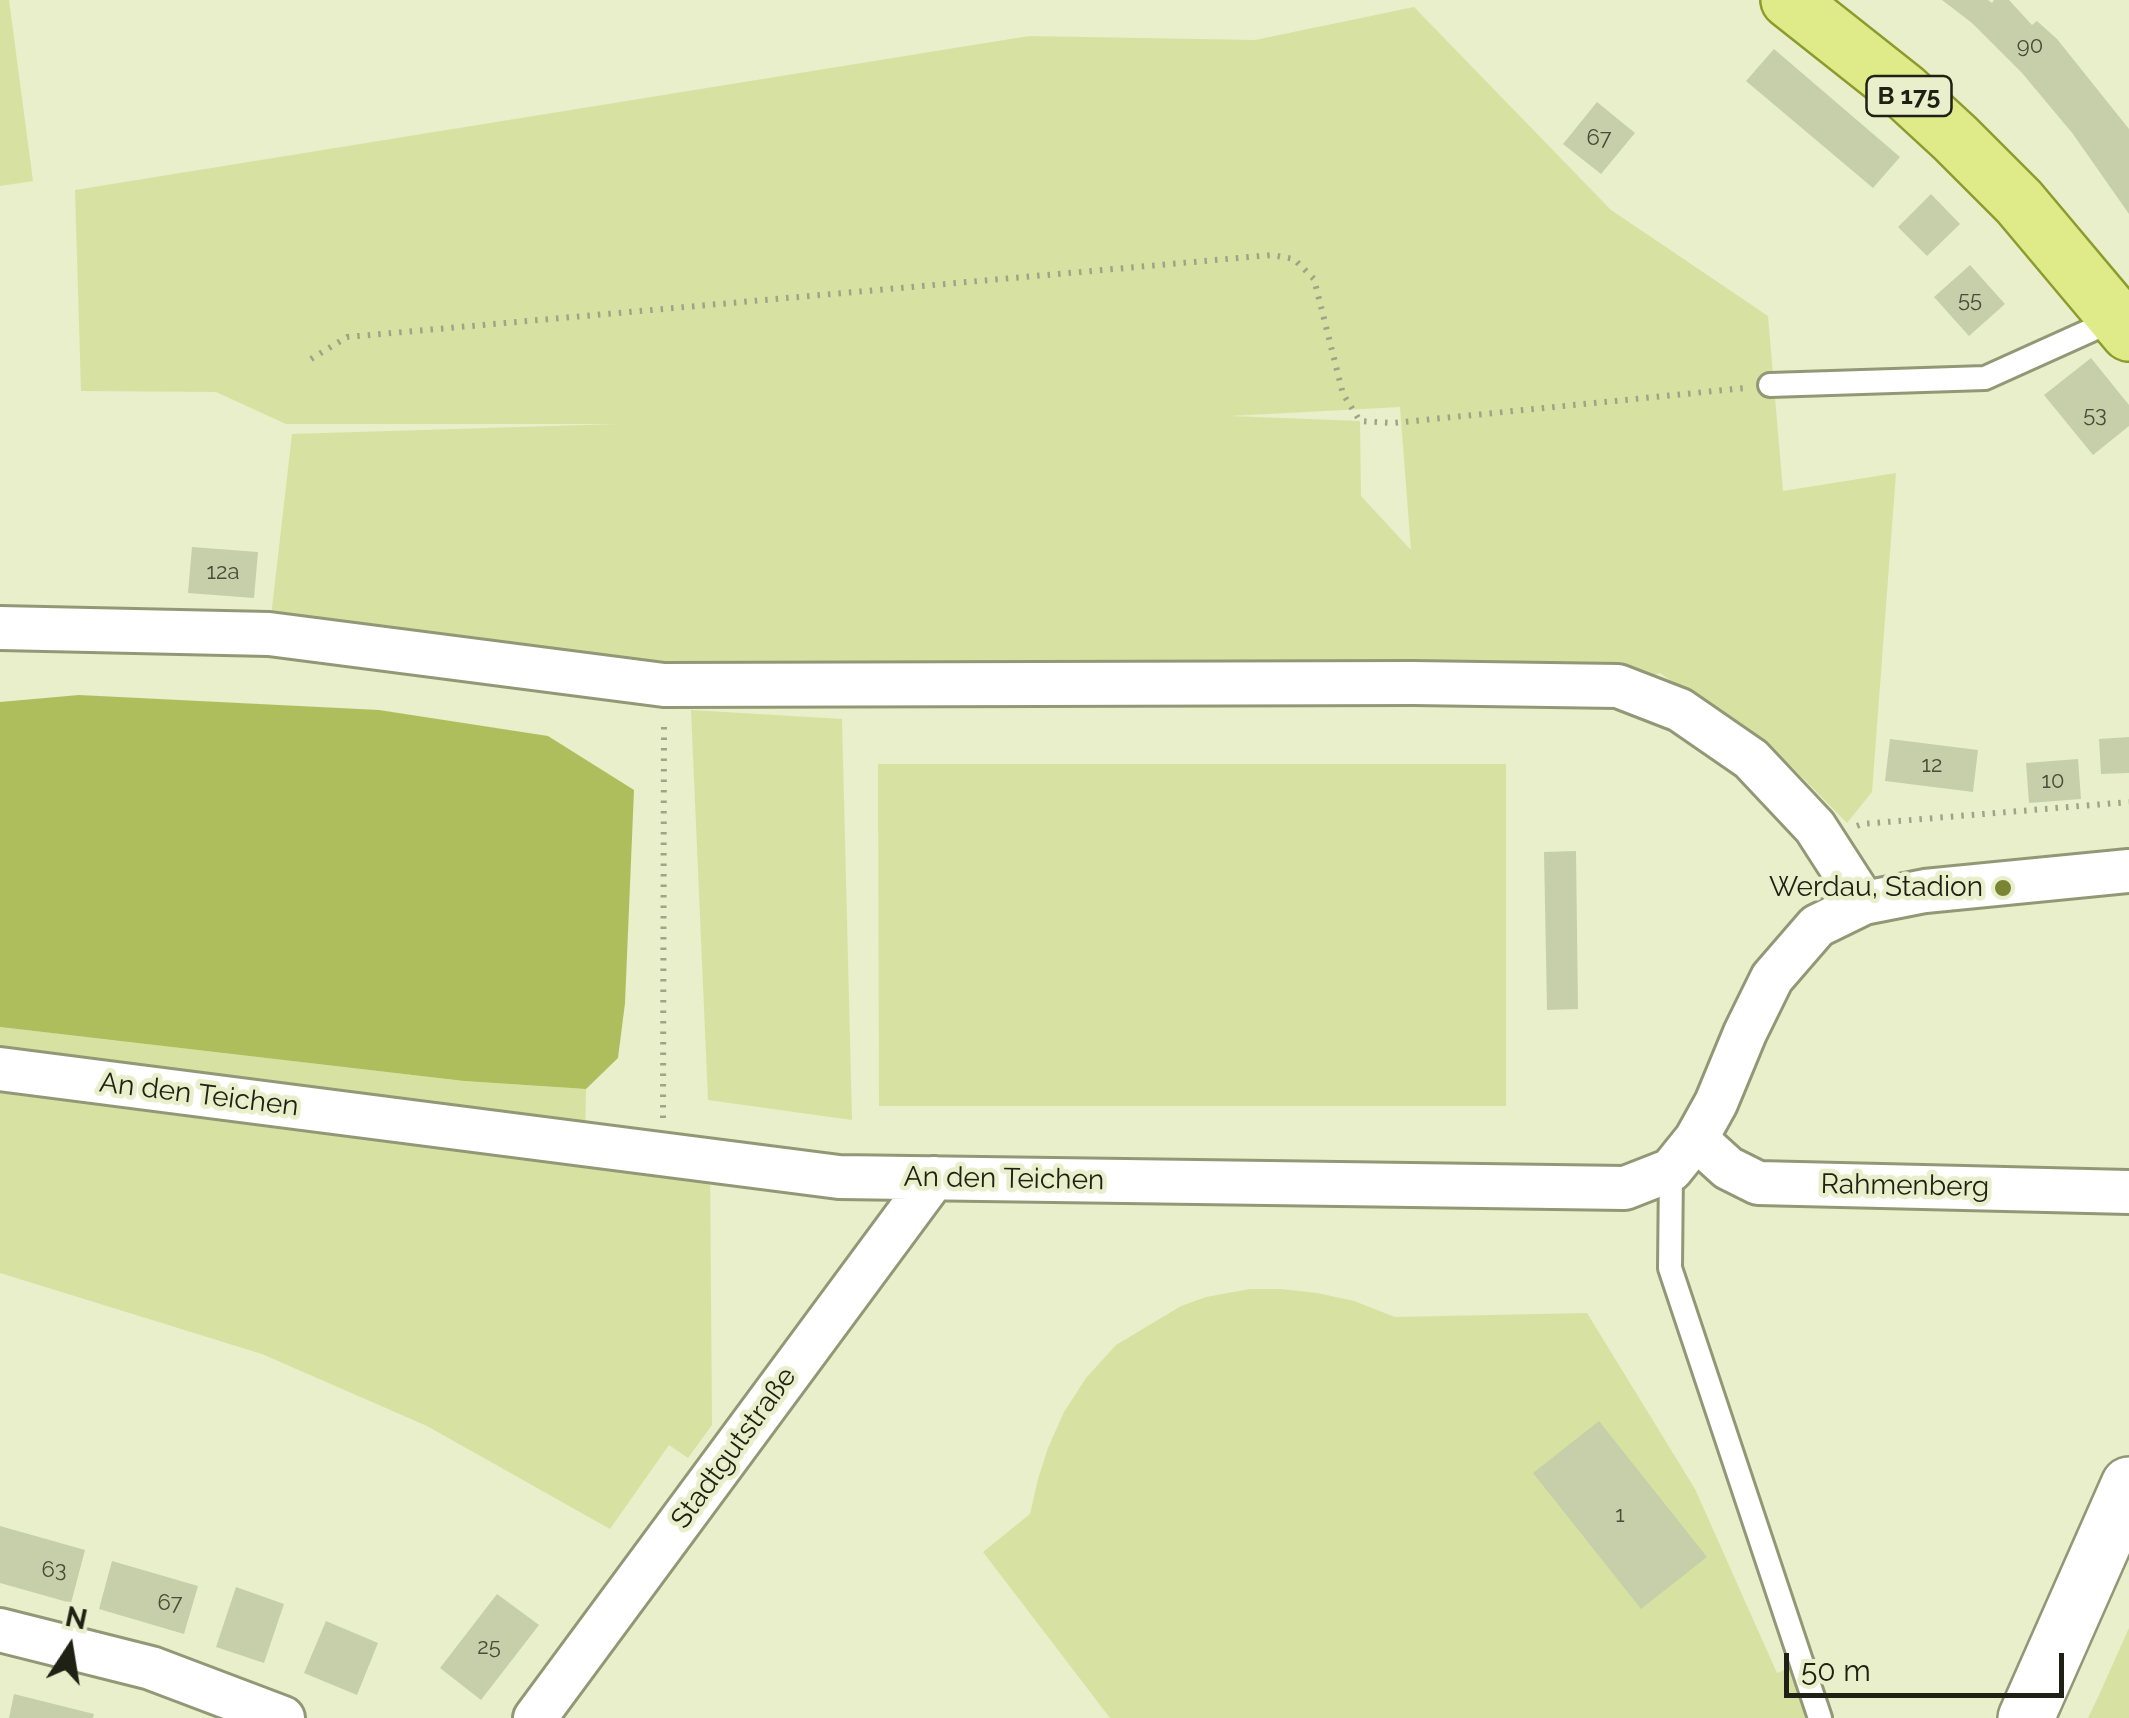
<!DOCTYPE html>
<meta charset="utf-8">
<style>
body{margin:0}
#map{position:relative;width:2129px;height:1718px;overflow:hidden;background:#e8efca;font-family:Raleway,sans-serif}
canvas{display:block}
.north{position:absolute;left:20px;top:1598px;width:100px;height:100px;-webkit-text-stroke:8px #e8efca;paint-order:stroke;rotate:12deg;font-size:28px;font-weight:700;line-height:40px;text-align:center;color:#1e2113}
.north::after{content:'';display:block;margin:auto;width:35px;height:45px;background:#1e2113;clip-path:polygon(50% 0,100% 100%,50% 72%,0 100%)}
.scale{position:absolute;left:1784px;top:1653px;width:280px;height:45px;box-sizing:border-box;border:5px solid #1e2113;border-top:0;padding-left:12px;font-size:30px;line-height:35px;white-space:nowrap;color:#1e2113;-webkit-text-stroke:8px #e8efca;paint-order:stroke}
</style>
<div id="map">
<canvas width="2129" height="1718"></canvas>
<div class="north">N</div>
<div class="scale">50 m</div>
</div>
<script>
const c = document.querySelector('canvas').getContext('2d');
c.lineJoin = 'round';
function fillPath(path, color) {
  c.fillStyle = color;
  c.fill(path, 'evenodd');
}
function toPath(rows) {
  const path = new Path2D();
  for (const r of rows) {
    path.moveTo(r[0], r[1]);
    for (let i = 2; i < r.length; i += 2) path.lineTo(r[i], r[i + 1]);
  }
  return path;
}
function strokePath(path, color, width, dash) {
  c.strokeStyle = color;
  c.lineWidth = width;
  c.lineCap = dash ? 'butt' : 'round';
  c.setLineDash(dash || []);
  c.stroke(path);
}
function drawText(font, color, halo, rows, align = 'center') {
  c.font = font + ' Raleway,sans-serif';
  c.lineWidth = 9;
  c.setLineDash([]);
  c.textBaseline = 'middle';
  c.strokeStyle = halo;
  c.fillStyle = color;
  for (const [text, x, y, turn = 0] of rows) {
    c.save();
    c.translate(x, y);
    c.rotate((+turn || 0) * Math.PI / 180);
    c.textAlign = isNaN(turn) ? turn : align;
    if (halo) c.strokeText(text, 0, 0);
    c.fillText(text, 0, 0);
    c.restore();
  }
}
fillPath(toPath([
 [0,0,9,0,33,181,0,186],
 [1414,7,1611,210,1768,316,1783,491,1896,473,1872,792,1847,823,1792,767,1660,673,1618,686,664,685,269,634,292,434,617,424,286,424,216,392,81,391,75,190,1029,36,1255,40],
 [1400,407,1411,550,1361,496,1360,421,1230,416],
 [691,710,842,719,852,1120,708,1100],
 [878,764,1506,764,1506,1106,879,1106],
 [0,1027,464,1081,586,1089,585,1144,710,1160,712,1425,688,1458,669,1445,610,1529,427,1426,262,1354,0,1273],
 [1250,1289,1281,1289,1317,1293,1354,1301,1395,1317,1587,1313,1695,1489,1777,1673,1815,1657,1833,1718,1110,1718,983,1552,1030,1514,1038,1479,1048,1448,1064,1412,1086,1378,1116,1345,1181,1306,1206,1297],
 [2129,1628,2129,1718,2088,1718,2099,1695]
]), '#d7e2a2');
fillPath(toPath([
 [79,695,379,710,548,736,634,790,625,1003,618,1058,586,1089,464,1081,0,1027,0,702]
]), '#afbe5c');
fillPath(toPath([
 [1942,0,1988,0,1992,3,1994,0,2009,0,2032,25,2037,21,2057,39,2129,129,2129,214,2073,134,2022,73,1972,23],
 [1774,49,1900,157,1873,188,1746,81],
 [1597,102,1635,133,1601,174,1563,144],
 [1931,194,1960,224,1927,256,1898,227],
 [1970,265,2005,304,1969,336,1934,297],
 [2091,358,2129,405,2129,426,2093,455,2044,395],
 [192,547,258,552,254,598,188,593],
 [2129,737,2129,773,2101,774,2099,739],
 [1890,739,1978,750,1973,792,1885,781],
 [2078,759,2081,799,2029,803,2026,763],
 [1576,851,1578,1009,1547,1010,1544,852],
 [1599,1421,1707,1557,1641,1609,1533,1473],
 [0,1526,85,1550,71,1603,0,1583],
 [112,1561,198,1586,184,1634,99,1609],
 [236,1587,284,1604,264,1663,216,1647],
 [497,1594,539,1625,481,1700,440,1668],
 [326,1621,378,1643,357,1695,304,1673],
 [14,1694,94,1714,93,1718,9,1718]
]), '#c7cfaa');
const lane = toPath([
 [1770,385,1985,378,2118,318],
 [1671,1170,1670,1268,1820,1718]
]);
const street = toPath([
 [0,628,269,634,664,685,1413,683,1618,686,1680,710,1751,759,1815,827,1864,903],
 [0,1069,839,1177,1625,1188,1671,1170,1696,1139,1716,1103,1745,1033,1772,978,1817,926,1864,903,1925,891,2129,871],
 [1696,1139,1728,1168,1758,1183,2129,1192],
 [0,1630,151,1668,283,1718],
 [535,1718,934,1178]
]);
const secondary = toPath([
 [2026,1718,2129,1485]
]);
const primary = toPath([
 [1789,0,1904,91,1955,138,2019,202,2129,333]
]);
strokePath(lane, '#929876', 28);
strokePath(street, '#929876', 48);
strokePath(secondary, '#929876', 60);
strokePath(primary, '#8d9b2d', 60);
strokePath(toPath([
 [311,359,347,337,1272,255,1294,259,1314,279,1343,394,1360,421,1393,423,1745,388],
 [1857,826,1862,824,2129,802],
 [663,1118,664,720]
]), '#9ea487', 6, [2.5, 8]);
strokePath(lane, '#fff', 22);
strokePath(street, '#fff', 42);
strokePath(secondary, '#fff', 55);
strokePath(primary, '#dfeb89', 55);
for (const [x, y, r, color] of [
 [2003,888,10,"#798532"]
]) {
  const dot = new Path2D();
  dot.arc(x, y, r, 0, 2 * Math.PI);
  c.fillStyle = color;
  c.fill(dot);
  strokePath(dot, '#e8efca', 4);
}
drawText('22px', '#484c39', null, [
 ["90",2030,46],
 ["67",1599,138],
 ["55",1970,300],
 ["53",2095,415],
 ["12a",223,572],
 ["12",1932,765],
 ["10",2053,781],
 ["1",1620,1515],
 ["63",54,1570],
 ["67",170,1603],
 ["25",489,1647]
]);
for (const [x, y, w] of [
 [1909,96,85]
]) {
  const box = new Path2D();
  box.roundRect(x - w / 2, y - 20, w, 40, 8);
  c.fillStyle = '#e8efca';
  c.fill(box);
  strokePath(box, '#1e2113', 2.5);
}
drawText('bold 25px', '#1e2113', null, [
 ["B 175",1909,96]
]);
drawText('28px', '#1e2113', '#e8efca', [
 ["Werdau, Stadion",1983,888]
], 'right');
drawText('28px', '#1e2113', '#e8efca', [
 ["An den Teichen",199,1095,7],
 ["An den Teichen",1004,1179,1],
 ["Rahmenberg",1905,1186,1],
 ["Stadtgutstraße",734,1448,-54]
]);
</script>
